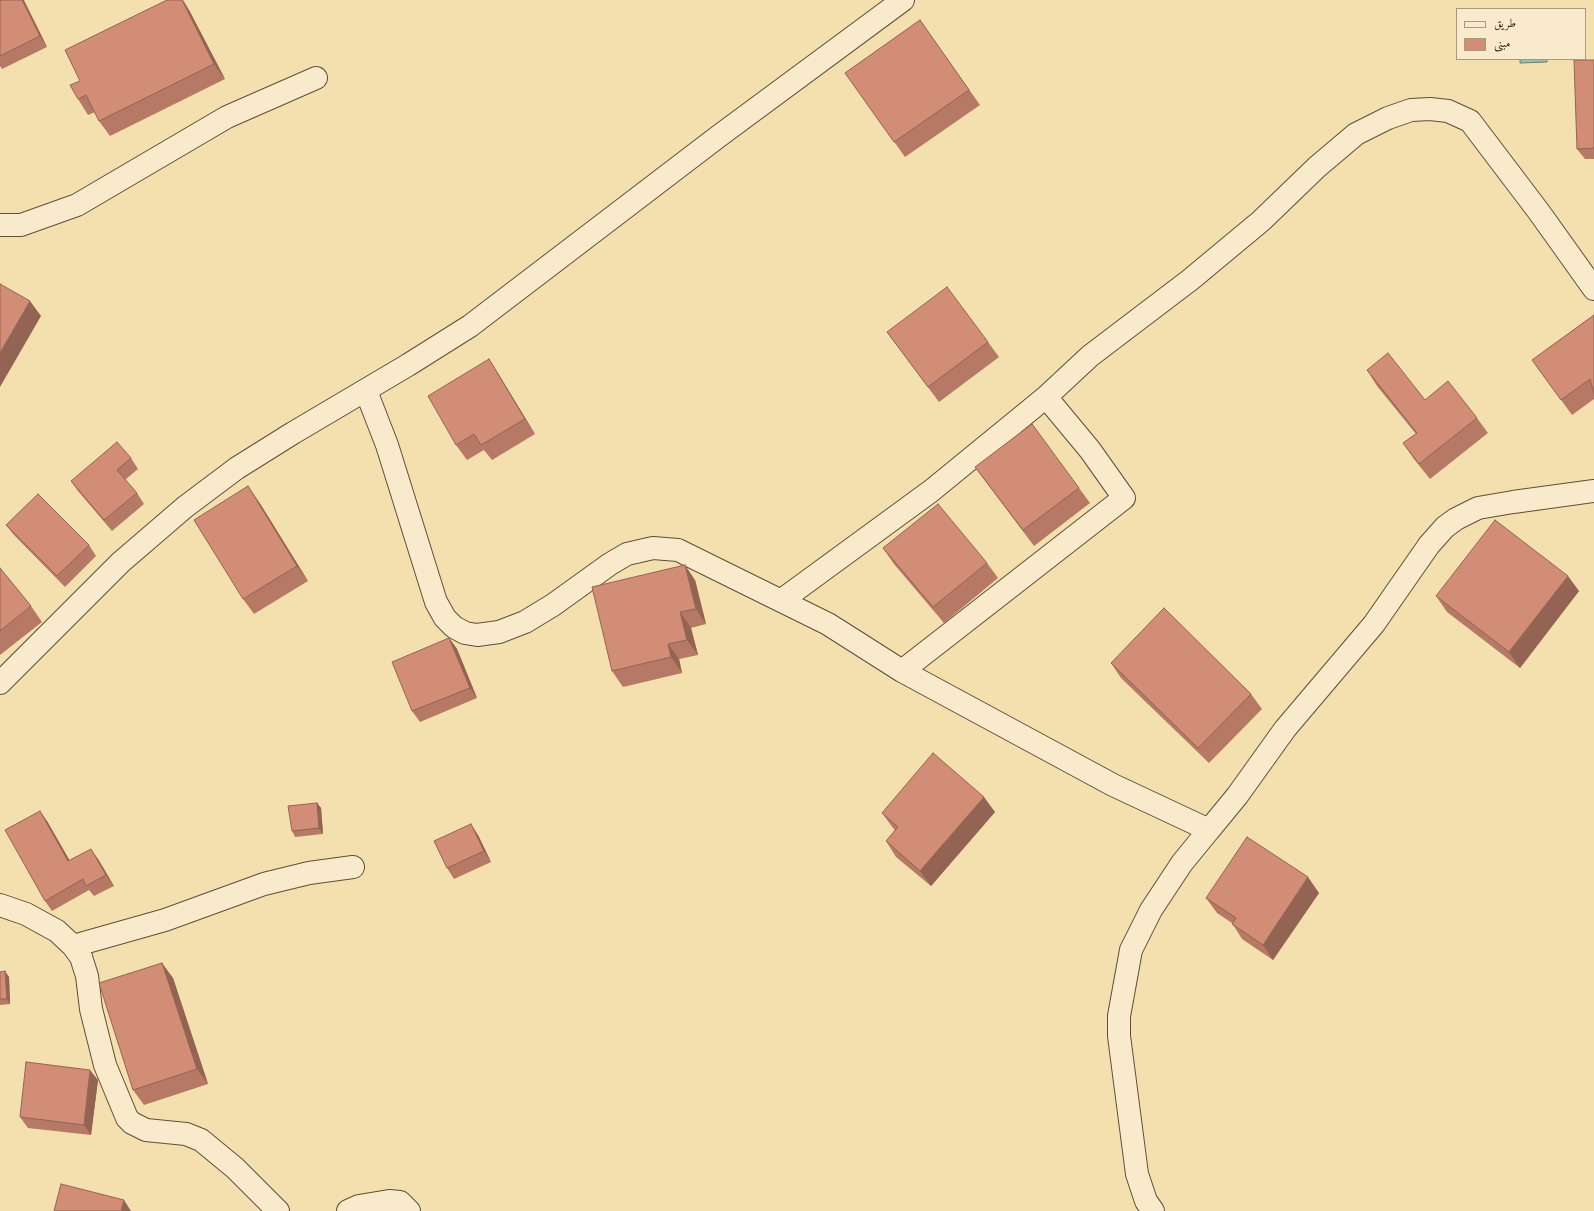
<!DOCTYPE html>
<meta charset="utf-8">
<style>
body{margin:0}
#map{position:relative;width:1594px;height:1211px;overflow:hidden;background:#f4dfaf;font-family:"Old Standard TT",Amiri,serif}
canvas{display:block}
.legend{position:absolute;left:1456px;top:8px;width:130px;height:52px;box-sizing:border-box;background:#f8eacb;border:1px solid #a79881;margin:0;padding:5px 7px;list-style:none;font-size:12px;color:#2d1d12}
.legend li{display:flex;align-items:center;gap:8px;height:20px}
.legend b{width:20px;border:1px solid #a79881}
</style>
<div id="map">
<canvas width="1594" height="1211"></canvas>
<ul class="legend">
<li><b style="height:5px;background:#f8eacb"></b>طريق</li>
<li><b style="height:11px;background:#d28d76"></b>مبنى</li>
</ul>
</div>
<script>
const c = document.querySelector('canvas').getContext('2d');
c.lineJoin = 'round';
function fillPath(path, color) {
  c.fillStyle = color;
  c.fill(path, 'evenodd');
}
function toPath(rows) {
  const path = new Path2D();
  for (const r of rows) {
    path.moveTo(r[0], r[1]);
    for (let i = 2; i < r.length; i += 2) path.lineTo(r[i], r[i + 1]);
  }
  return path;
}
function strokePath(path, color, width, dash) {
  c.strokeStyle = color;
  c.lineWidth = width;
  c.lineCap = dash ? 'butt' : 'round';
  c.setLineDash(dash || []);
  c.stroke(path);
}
const water = toPath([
 [1520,59,1547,59,1547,62,1520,63,1520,59]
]);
fillPath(water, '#9cbcaf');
strokePath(water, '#707c70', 1);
const minor = toPath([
 [0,225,21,225,77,205,227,117,316,78],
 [366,391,387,445,436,602,445,618,454,627,465,633,477,635,499,632,525,622,553,605,610,564,627,554,653,548,678,550,828,624,902,671,1113,785,1209,830,1182,863,1151,910,1131,950,1119,1016,1119,1036,1137,1174,1146,1201,1153,1211],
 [782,600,931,491,1046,397,1090,356,1190,280,1261,221,1317,167,1356,134,1388,118,1411,110,1430,109,1448,111,1470,121,1539,212,1594,289],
 [902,671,1124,498,1090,450,1046,397],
 [0,683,121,562,185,507,237,468,293,433,408,365,470,326,719,136,903,0],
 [1209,830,1237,796,1285,729,1374,624,1429,545,1445,527,1456,519,1478,508,1513,502,1594,491],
 [0,905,26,914,57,931,73,946,81,957,87,976,91,1009,105,1065,127,1118,132,1123,146,1130,186,1134,201,1140,235,1168,278,1211],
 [73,946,165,920,264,884,309,873,353,867],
 [348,1211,359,1206,389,1201,400,1202,409,1211]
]);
strokePath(minor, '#5f4e39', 24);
strokePath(minor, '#f8eacb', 22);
fillPath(toPath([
 [0,0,24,0,47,47,2,69,0,66],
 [189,10,225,79,110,136,99,121,95,112,88,115,78,99,80,81],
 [920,20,980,105,905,157,845,73],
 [1594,60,1594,159,1585,159,1577,149],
 [1594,315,1594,399,1572,415,1532,360],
 [887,332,988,342,999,357,939,402],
 [489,359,499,375,535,434,492,460,484,450,467,460,456,445],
 [1367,370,1425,400,1477,418,1488,433,1430,479,1414,459,1403,443,1416,434,1377,386],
 [131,458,138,469,125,480,137,493,144,504,112,531,78,491,71,481],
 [975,467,1079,488,1090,503,1034,546,986,482],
 [259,502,308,581,254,614,243,599],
 [6,525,89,545,96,556,65,587,14,535],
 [883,548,987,563,998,578,944,623,894,564],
 [0,568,31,606,42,622,0,655],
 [695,580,706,624,691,628,698,655,679,659,682,673,623,687,612,671],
 [1579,591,1520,668,1447,612,1436,596],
 [449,638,457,649,477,698,420,722,412,711],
 [1111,663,1251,694,1262,709,1209,763,1121,678],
 [317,803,321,808,323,834,295,837,292,831],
 [995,812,931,886,896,857,886,841,895,830,893,828,882,813],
 [47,821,70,861,98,859,114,886,94,896,89,890,52,911,45,901],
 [478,835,491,862,454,879,447,868],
 [1319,893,1273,960,1242,939,1232,923,1217,913,1206,898],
 [0,972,9,977,10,1004,0,1005],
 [173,978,208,1084,144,1105,133,1090],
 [98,1080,91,1135,28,1128,20,1117]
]), '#b57965');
fillPath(toPath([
 [22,0,24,0,24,1,47,47,40,36],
 [182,0,183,0,189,10,225,79,214,64],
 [30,301,41,316,0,387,0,353],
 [489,359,499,375,535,434,525,419],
 [248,486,259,502,308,581,297,566],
 [685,565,695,580,706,624,696,609],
 [1568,576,1579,591,1520,668,1509,652],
 [680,612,691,628,698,655,687,640],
 [449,638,457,649,477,698,470,688],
 [668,644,679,659,682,673,671,657],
 [984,797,995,812,931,886,920,871],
 [317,803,321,808,323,834,319,828],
 [40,811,47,821,76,872,68,861],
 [471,824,478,835,491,862,484,851],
 [91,849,98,859,114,886,106,875],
 [1308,877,1319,893,1273,960,1263,945],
 [162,963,173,978,208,1084,197,1069],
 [5,971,9,977,10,1004,7,999],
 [90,1070,98,1080,91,1135,84,1125],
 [124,1200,131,1211,121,1211]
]), '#936353');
const building = toPath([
 [0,0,22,0,40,36,0,56,0,0],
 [167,0,182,0,214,64,99,121,86,95,78,99,70,85,80,81,65,50,167,0],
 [920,20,969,90,894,142,845,73,920,20],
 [1574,60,1594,60,1594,148,1577,149,1574,60],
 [0,284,30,301,0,353,0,284],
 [947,287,988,342,928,387,887,332,947,287],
 [1594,315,1594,394,1590,379,1561,400,1532,360,1594,315],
 [1388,353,1425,400,1448,381,1477,418,1419,464,1403,443,1417,433,1367,370,1388,353],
 [489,359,525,419,481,445,474,434,456,445,428,396,489,359],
 [1032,424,1079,488,1023,530,975,467,1032,424],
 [117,442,131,458,117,470,137,493,104,520,71,481,117,442],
 [248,486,297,566,243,599,194,520,248,486],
 [38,494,89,545,57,576,6,525,38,494],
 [938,504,987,563,933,607,883,548,938,504],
 [1495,520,1568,576,1509,652,1436,596,1495,520],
 [685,565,696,609,680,612,687,640,668,644,671,657,612,671,592,587,685,565],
 [0,568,31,606,0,631,0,568],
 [1164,608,1251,694,1198,748,1111,663,1164,608],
 [449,638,470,688,412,711,392,662,449,638],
 [933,753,984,797,920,871,886,841,898,827,882,813,933,753],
 [317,803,319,828,292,831,288,806,317,803],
 [40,811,68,861,91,849,106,875,86,886,83,879,45,901,5,830,40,811],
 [471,824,484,851,447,868,434,841,471,824],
 [1247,837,1308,877,1263,945,1232,924,1236,918,1206,898,1247,837],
 [162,963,197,1069,133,1090,99,983,162,963],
 [5,971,7,999,0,999,0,972,5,971],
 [26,1062,90,1070,84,1125,20,1117,26,1062],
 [61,1184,124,1200,121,1211,54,1211,61,1184]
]);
fillPath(building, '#d28d76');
strokePath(building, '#936353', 1);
</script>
